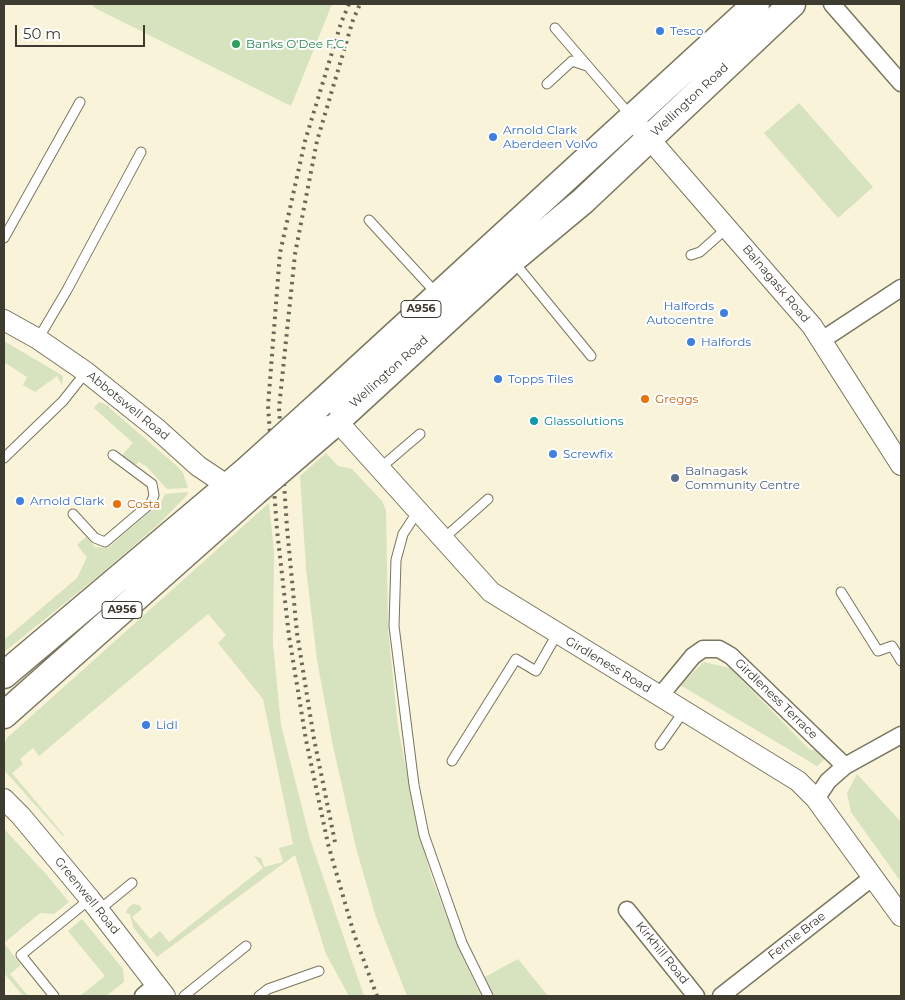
<!DOCTYPE html>
<style>
body{margin:0}
#map{position:relative;width:905px;height:1000px;overflow:hidden;background:#f9f3d9;font-family:Montserrat,sans-serif}
canvas{display:block}
.frame{position:absolute;inset:0;border:5px solid #3e3b31;pointer-events:none}
.scale{position:absolute;left:15px;top:25px;width:130px;height:22px;box-sizing:border-box;border:2px solid #3e3b31;border-top:0;padding-left:6px;font-size:15px;line-height:18px;white-space:nowrap;color:#3e3b31;-webkit-text-stroke:4px #fff;paint-order:stroke}
</style>
<div id="map">
<canvas width="905" height="1000"></canvas>
<div class="frame"></div>
<div class="scale">50 m</div>
</div>
<script>
const c = document.querySelector('canvas').getContext('2d');
c.lineJoin = 'round';
function fillPath(path, color) {
  c.fillStyle = color;
  c.fill(path, 'evenodd');
}
function toPath(rows) {
  const path = new Path2D();
  for (const r of rows) {
    path.moveTo(r[0], r[1]);
    for (let i = 2; i < r.length; i += 2) path.lineTo(r[i], r[i + 1]);
  }
  return path;
}
function strokePath(path, color, width, dash) {
  c.strokeStyle = color;
  c.lineWidth = width;
  c.lineCap = dash ? 'butt' : 'round';
  c.setLineDash(dash || []);
  c.stroke(path);
}
function drawText(font, color, halo, rows, align = 'center') {
  c.font = font + ' Montserrat,sans-serif';
  c.lineWidth = 4;
  c.setLineDash([]);
  c.textBaseline = 'middle';
  c.strokeStyle = halo;
  c.fillStyle = color;
  for (const [text, x, y, turn = 0] of rows) {
    c.save();
    c.translate(x, y);
    c.rotate((+turn || 0) * Math.PI / 180);
    c.textAlign = isNaN(turn) ? turn : align;
    if (halo) c.strokeText(text, 0, 0);
    c.fillText(text, 0, 0);
    c.restore();
  }
}
fillPath(toPath([
 [94,4,332,4,291,106,93,7],
 [799,103,873,187,838,218,764,133],
 [4,341,63,376,62,385,57,376,35,392,23,385,27,377,4,362],
 [99,402,105,404,178,467,183,473,188,488,167,489,147,467,139,462,135,465,122,455,133,443,94,408],
 [326,453,338,466,352,469,382,501,386,510,388,629,398,727,418,830,431,876,463,958,481,996,407,996,376,917,356,848,333,746,317,660,306,568,300,476],
 [188,492,187,495,161,522,102,573,4,652,4,640,77,578,87,557,77,545,86,537,95,547,108,548,161,502,165,494],
 [269,503,274,552,273,644,281,725,310,839,364,996,349,996,326,954,295,855,157,957,133,927,130,914,126,913,127,909,133,904,139,905,142,909,132,917,150,939,160,931,169,942,263,868,254,856,261,858,264,867,283,862,279,848,293,844,263,699,218,643,226,635,208,614,39,756,33,748,20,759,23,764,12,773,64,835,63,836,4,770,4,743,8,737],
 [704,662,730,668,810,750,820,749,827,757,817,766,680,685],
 [857,774,901,822,901,882,851,812,847,793],
 [4,829,46,874,69,902,54,914,40,913,4,943,21,965,10,974,28,996,23,996,4,973],
 [82,919,123,969,124,982,106,996,80,996,105,976,68,931],
 [518,959,548,996,492,996,481,979]
]), '#d7e2bf');
const service = toPath([
 [555,28,630,115],
 [547,84,572,61,587,66],
 [369,220,437,294],
 [4,238,80,102],
 [691,255,700,252,727,228],
 [514,262,591,356],
 [38,339,67,290,141,152],
 [4,458,63,401,86,372],
 [379,469,420,434],
 [418,511,403,534,396,560,394,626,414,785,424,835,462,943,488,996],
 [73,514,95,538,105,542,151,503,154,495,152,484,113,455],
 [443,539,488,499],
 [841,592,878,651,892,646,901,661],
 [660,745,684,711],
 [452,761,516,659,536,671,557,634],
 [99,910,132,883],
 [54,996,21,955,90,899],
 [184,996,246,946],
 [259,996,268,989,319,971]
]);
const minor = toPath([
 [832,4,901,83],
 [822,340,901,288],
 [660,696,693,656,703,649,719,649,731,656,845,766],
 [816,799,828,781,845,766,901,735],
 [627,910,696,996],
 [143,996,156,985],
 [721,996,873,877]
]);
const tertiary = toPath([
 [640,128,812,326,901,465],
 [4,320,38,339,86,372,156,428,198,466,228,486,235,497],
 [329,412,491,592,798,781,816,799,901,916],
 [4,799,21,816,90,899,165,996]
]);
const primary = toPath([
 [321,403,756,4],
 [328,429,512,260,583,201,792,4],
 [4,675,247,470],
 [4,715,255,492]
]);
strokePath(service, '#7a755e', 11);
strokePath(minor, '#7a755e', 19);
strokePath(tertiary, '#7a755e', 22);
strokePath(primary, '#7a755e', 29);
strokePath(service, '#fff', 9);
strokePath(minor, '#fff', 16);
strokePath(tertiary, '#fff', 20);
strokePath(primary, '#fff', 26);
strokePath(toPath([
 [349,4,341,23,305,141,280,253,268,406,277,530,289,636,306,740,328,844,354,934,377,996],
 [335,842,314,739,297,633,287,528,279,408,295,254,317,141,353,20,360,4]
]), '#6a6759', 4, [2.5, 5]);
const primaryBridge = toPath([
 [247,470,321,403],
 [255,492,328,429]
]);
strokePath(primaryBridge, '#7a755e', 29, []);
strokePath(primaryBridge, '#fff', 26);
for (const [x, y, r, color] of [
 [660,31,5,"#3f7fe0"],
 [236,44,5,"#2e9e5b"],
 [493,137,5,"#3f7fe0"],
 [724,313,5,"#3f7fe0"],
 [691,342,5,"#3f7fe0"],
 [498,379,5,"#3f7fe0"],
 [645,399,5,"#e8710a"],
 [534,421,5,"#0f9aa8"],
 [553,454,5,"#3f7fe0"],
 [675,478,5,"#5c6f8a"],
 [20,501,5,"#3f7fe0"],
 [117,504,5,"#e8710a"],
 [146,725,5,"#3f7fe0"]
]) {
  const dot = new Path2D();
  dot.arc(x, y, r, 0, 2 * Math.PI);
  c.fillStyle = color;
  c.fill(dot);
  strokePath(dot, '#fff', 2);
}
for (const [x, y, w] of [
 [421,309,40],
 [122,610,40]
]) {
  const box = new Path2D();
  box.roundRect(x - w / 2, y - 8.5, w, 17, 4);
  c.fillStyle = '#fff';
  c.fill(box);
  strokePath(box, '#3e3b31', 1);
}
drawText('bold 11px', '#3e3b31', null, [
 ["A956",421,309],
 ["A956",122,610]
]);
drawText('12px', '#366cbe', '#fff', [
 ["Tesco",670,31],
 ["Arnold Clark",503,130],
 ["Aberdeen Volvo",503,144],
 ["Halfords",714,306,"right"],
 ["Autocentre",714,320,"right"],
 ["Halfords",701,342],
 ["Topps Tiles",508,379],
 ["Screwfix",563,454],
 ["Arnold Clark",30,501],
 ["Lidl",156,725]
], 'left');
drawText('12px', '#27864d', '#fff', [
 ["Banks O'Dee F.C.",246,44]
], 'left');
drawText('12px', '#3e3b31', '#fff', [
 ["Wellington Road",690,100,-43],
 ["Balnagask Road",776,284,50],
 ["Wellington Road",389,372,-42],
 ["Abbotswell Road",128,406,39],
 ["Girdleness Road",608,665,31],
 ["Girdleness Terrace",776,699,44],
 ["Greenwell Road",87,896,51],
 ["Fernie Brae",797,936,-38],
 ["Kirkhill Road",662,953,51]
]);
drawText('12px', '#c56008', '#fff', [
 ["Greggs",655,399],
 ["Costa",127,504]
], 'left');
drawText('12px', '#0d838f', '#fff', [
 ["Glassolutions",544,421]
], 'left');
drawText('12px', '#4e5e75', '#fff', [
 ["Balnagask",685,471],
 ["Community Centre",685,485]
], 'left');
</script>
